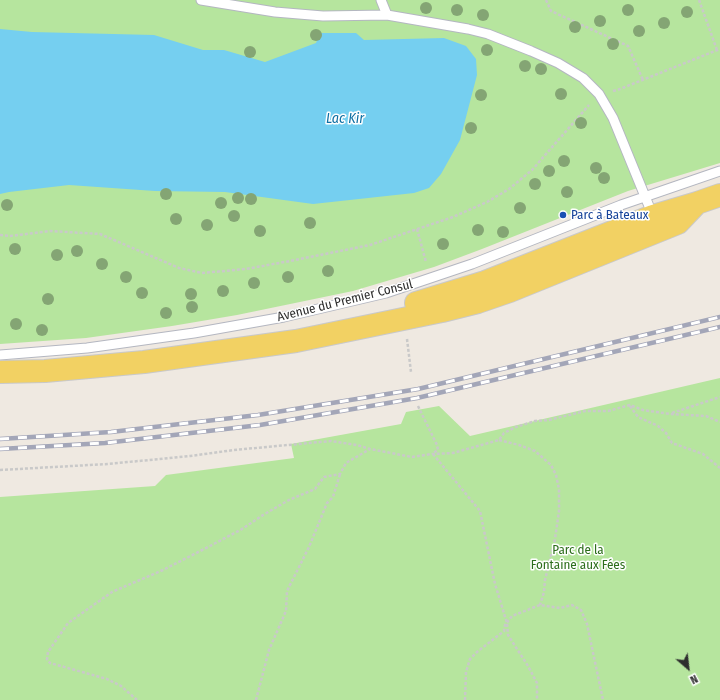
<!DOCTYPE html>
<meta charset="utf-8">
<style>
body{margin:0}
#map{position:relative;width:720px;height:700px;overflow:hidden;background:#efe9e1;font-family:"Fira Sans Condensed",sans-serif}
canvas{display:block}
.north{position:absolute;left:668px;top:648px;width:40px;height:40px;-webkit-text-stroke:3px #fff;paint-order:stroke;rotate:152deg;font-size:11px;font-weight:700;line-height:16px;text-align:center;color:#2e2e2e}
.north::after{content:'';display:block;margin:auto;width:14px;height:18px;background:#2e2e2e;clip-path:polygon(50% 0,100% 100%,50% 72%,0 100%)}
</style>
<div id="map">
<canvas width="720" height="700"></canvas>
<div class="north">N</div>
</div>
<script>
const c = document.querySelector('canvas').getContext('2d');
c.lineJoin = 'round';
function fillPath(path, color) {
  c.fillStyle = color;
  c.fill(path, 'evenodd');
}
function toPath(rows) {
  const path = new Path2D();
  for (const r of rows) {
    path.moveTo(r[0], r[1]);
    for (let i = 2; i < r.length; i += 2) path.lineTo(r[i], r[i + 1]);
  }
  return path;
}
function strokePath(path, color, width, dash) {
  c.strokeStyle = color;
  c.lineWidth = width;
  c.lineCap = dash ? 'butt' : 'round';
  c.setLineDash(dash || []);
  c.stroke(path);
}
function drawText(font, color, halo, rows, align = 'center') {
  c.font = font + ' "Fira Sans Condensed",sans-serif';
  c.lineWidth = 3;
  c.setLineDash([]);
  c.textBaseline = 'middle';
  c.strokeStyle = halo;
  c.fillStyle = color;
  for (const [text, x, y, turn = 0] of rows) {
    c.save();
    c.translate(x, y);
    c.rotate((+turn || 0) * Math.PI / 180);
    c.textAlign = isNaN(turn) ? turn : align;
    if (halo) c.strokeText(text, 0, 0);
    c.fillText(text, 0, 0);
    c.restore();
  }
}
fillPath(toPath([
 [0,0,720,0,720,163,628,191,482,249,434,267,353,291,237,315,172,326,86,338,0,344],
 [720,378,720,700,0,700,0,497,155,486,166,475,294,458,291,444,401,424,406,412,439,406,470,436]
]), '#b6e59e');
fillPath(toPath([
 [0,29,32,32,154,35,203,50,224,50,265,62,316,43,320,33,356,33,364,40,444,38,466,46,476,59,477,75,460,140,441,174,429,188,414,193,313,204,225,192,155,191,69,185,9,192,0,194]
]), '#75cff0');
const service = toPath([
 [201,0,275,12,323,16,387,15],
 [381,0,387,15,468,29,488,34,531,51,558,63,583,78,599,94,613,118,653,216],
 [0,355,87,348,194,333,284,317,386,293,472,264,621,205,720,171]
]);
const primary = toPath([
 [416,303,485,282,653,216,697,203,720,195],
 [0,372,45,371,144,362,296,341,442,311,478,302,510,291,678,223,697,203]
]);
strokePath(service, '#b4b7c1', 11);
strokePath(primary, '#c9c9c9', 24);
strokePath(toPath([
 [546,0,551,11,628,46,643,80],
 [699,0,717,50],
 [613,91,620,89,720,49],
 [417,229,426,262],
 [0,235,10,236,50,231,100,234,179,268,202,273,246,269,290,261,370,245,453,217,487,202,509,189,532,170,589,105],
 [407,339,411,372],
 [418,406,437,445,438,450,433,453],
 [630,406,638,417,658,426,666,433,672,443,703,454,720,468],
 [672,413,720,397],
 [499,440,519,445,535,451,551,465,556,475,559,489,559,511,555,539,545,580,544,592,540,605],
 [433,454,480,511,495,584,507,623,508,635,528,666,537,683,537,700],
 [0,470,108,464,190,456,234,450,331,441,357,445,370,449,412,457,432,454,453,453,499,440,504,433,516,427,535,421,549,420,585,411,608,411,630,405,643,410,670,414,706,416,720,422],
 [137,700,121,686,107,679,50,663,47,659,48,652,68,623,112,592,163,570,210,546,242,529,263,515,289,500,315,489,324,477,340,474,346,463,370,449],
 [256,700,269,650,286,611,287,591,309,547,327,503,333,497,340,474],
 [465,700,466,672,470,659,477,652,504,631,505,625,512,616,540,605,560,608,572,605,581,610,587,624,603,700]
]), '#c9c9c9', 2.5, [3, 2]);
strokePath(service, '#fff', 9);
strokePath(primary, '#f2d163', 22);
const rail = toPath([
 [0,439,111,432,258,415,418,389,720,317],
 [0,449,105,443,260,425,417,398,720,327]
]);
strokePath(rail, '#a3a6b8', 4.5);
strokePath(rail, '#fff', 3, [9]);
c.fillStyle = '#84a574';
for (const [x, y] of [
 [426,8],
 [457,10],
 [628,10],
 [687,12],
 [483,15],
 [600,21],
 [664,23],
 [575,27],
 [639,31],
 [316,35],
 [613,44],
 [487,50],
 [250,52],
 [525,66],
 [541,69],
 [561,94],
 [481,95],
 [581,123],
 [471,128],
 [564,161],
 [596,168],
 [549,171],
 [604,178],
 [535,184],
 [567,192],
 [166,194],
 [238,198],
 [251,199],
 [221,203],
 [7,205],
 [520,208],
 [234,216],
 [176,219],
 [310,223],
 [207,225],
 [478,230],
 [260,231],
 [503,232],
 [443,244],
 [15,249],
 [77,251],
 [57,255],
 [102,264],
 [328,271],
 [126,277],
 [288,277],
 [254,283],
 [223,291],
 [142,293],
 [191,294],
 [48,299],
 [192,307],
 [166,313],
 [16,324],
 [42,330]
]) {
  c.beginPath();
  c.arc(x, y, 6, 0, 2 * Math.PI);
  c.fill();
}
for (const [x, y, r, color] of [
 [563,215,4,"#1a4fb4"]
]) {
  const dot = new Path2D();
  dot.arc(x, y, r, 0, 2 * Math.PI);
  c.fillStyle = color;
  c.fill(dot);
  strokePath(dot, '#fff', 1.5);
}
drawText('13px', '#164399', '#fff', [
 ["Parc à Bateaux",571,215]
], 'left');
drawText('13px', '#2e2e2e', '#fff', [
 ["Avenue du Premier Consul",345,301,-14]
]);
drawText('13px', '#2c6e1b', '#fff', [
 ["Parc de la",578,550],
 ["Fontaine aux Fées",578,565]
]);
drawText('italic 14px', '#0d6fa3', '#fff', [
 ["Lac Kir",345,119]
]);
</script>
